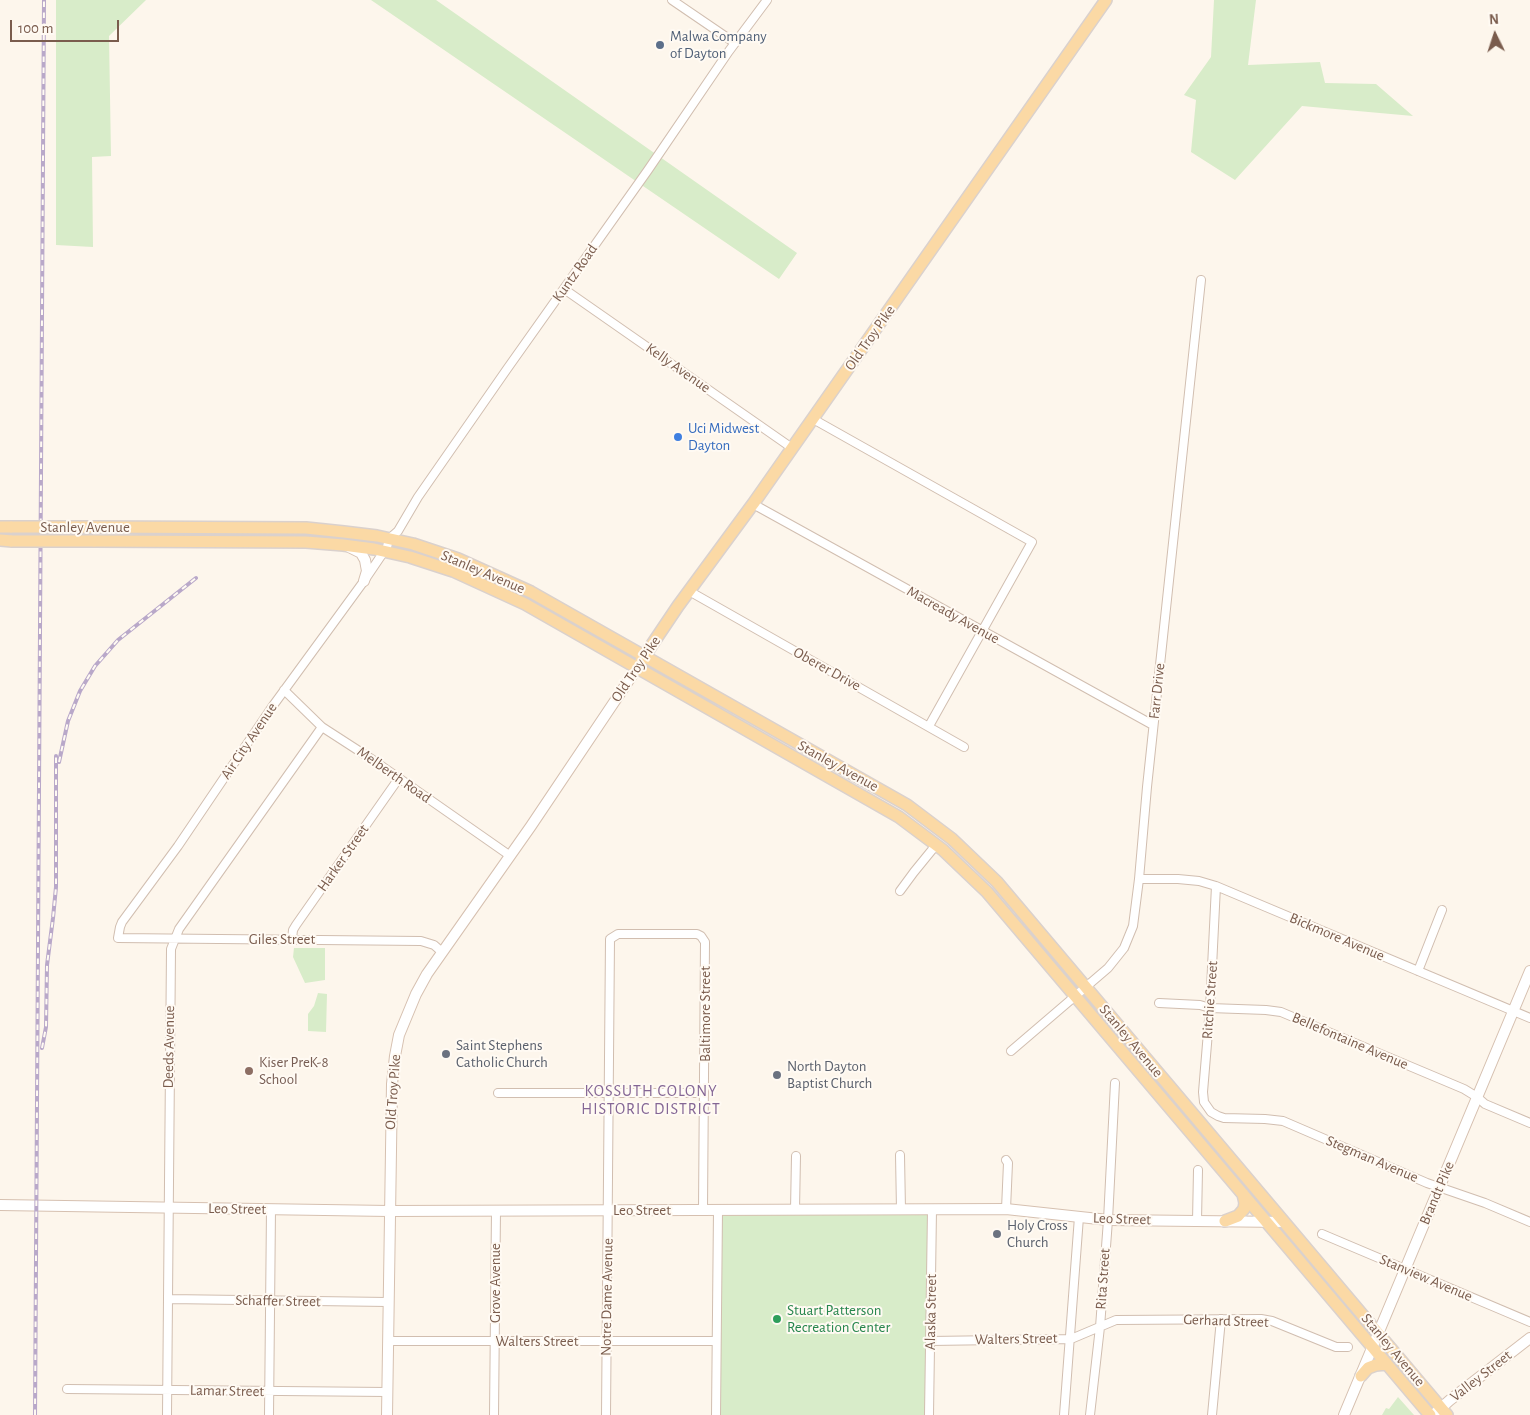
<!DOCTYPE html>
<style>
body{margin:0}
#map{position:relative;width:1530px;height:1415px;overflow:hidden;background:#fdf6ec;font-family:"Alegreya Sans",sans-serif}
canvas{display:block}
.north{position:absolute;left:1470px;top:10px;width:50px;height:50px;-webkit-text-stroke:4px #fffaf3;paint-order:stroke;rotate:356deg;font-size:14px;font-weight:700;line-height:20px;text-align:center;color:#7a5c4d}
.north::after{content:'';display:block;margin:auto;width:18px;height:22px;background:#7a5c4d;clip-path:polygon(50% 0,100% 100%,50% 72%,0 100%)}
.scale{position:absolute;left:10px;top:20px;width:109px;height:22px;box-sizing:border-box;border:2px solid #7a5c4d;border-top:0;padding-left:6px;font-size:15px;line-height:18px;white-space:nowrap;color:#7a5c4d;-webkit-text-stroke:4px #fffaf3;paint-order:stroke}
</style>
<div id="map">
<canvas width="1530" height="1415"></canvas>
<div class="north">N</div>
<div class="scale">100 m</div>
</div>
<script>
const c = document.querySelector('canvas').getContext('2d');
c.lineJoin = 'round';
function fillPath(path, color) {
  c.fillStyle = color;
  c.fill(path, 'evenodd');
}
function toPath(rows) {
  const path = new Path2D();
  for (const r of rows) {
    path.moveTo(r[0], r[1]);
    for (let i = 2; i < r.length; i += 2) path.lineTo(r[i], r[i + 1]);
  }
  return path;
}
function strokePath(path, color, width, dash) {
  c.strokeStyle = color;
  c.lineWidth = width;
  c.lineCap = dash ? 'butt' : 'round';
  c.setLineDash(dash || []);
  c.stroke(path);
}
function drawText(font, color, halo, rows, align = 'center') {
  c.font = font + ' "Alegreya Sans",sans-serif';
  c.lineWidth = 4;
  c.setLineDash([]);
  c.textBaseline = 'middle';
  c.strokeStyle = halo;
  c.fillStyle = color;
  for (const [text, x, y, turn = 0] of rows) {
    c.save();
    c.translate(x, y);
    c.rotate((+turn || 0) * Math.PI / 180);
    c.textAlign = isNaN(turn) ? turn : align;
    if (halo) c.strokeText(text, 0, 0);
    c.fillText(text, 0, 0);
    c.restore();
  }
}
fillPath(toPath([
 [56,0,146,0,109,36,111,156,92,157,93,247,56,245],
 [371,0,436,0,797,253,779,279],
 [1214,0,1256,0,1248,65,1320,62,1325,83,1376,84,1413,116,1302,106,1235,180,1191,152,1196,100,1184,95,1211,57],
 [294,948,325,948,325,980,305,983,293,957],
 [318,993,327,994,326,1032,308,1031,308,1014,314,1006],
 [718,1210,932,1210,929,1415,716,1415],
 [1398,1397,1414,1415,1382,1415,1386,1408,1389,1409]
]), '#d8ecc9');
const street = toPath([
 [672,0,735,43],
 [564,289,792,448],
 [813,419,1032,542,929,726],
 [753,504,1153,725],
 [689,591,964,747],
 [284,690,322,727,373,760,509,855],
 [1139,879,1178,879,1199,881,1216,886,1530,1018],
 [1216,886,1210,1008,1203,1092,1204,1102,1211,1112,1218,1116,1224,1118,1265,1119,1283,1121,1427,1183,1485,1203,1530,1222],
 [900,891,914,872,936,845],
 [292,939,293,930,296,925,399,778],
 [442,952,434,945,421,941,118,938,120,927,122,922,178,846,272,707,364,581,387,547,389,539,398,531,418,497,507,369,648,170,729,51,767,0],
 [1418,971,1442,910],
 [1159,1003,1200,1005,1210,1008,1266,1010,1281,1012,1464,1089,1477,1097,1485,1104,1530,1123],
 [1011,1051,1108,968,1124,948,1133,926,1139,879,1147,787,1201,280],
 [498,1093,704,1093],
 [900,1155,901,1210],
 [1006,1160,1008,1163,1006,1209],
 [795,1210,796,1156],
 [1197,1221,1198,1170],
 [1322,1234,1530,1322],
 [168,1299,388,1302],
 [388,1341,716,1341],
 [930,1341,1071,1339,1116,1320,1261,1319,1272,1321,1336,1347,1348,1347],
 [67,1389,387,1392],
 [167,1415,171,949,179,929,322,727],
 [269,1415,271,1209],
 [494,1415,496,1210],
 [606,1415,610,939,618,934,697,934,701,936,705,942,703,1210],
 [716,1415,718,1210],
 [929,1415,932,1210],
 [1064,1415,1079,1217],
 [1090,1415,1100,1327,1108,1220,1115,1083],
 [1212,1415,1221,1319]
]);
const secondary = toPath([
 [349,547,361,553,365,560,367,571,364,581],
 [0,1205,389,1211,1006,1209,1108,1220,1284,1222],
 [387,1415,392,1084,395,1056,399,1035,416,994,427,974,531,826,637,668],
 [1344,1415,1530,971],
 [1433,1415,1450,1400,1530,1338]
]);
const primary = toPath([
 [0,527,12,527],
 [92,527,306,528,344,532,377,536,413,544,458,559,531,592,907,805,952,839,997,882,1447,1415],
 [0,540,12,541],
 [93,541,306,542,343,545,374,549,410,557,453,571,525,604,899,817,943,850,987,892,1430,1415],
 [641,661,678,606,753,504,1106,0],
 [1225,1221,1238,1216,1244,1209,1245,1203,1243,1194],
 [1361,1376,1368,1368,1376,1365,1387,1364]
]);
strokePath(street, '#d1beb0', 10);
strokePath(secondary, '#d6c0b0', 12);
strokePath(primary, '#dad1cd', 14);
strokePath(street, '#fff', 8);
strokePath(secondary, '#fff', 10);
strokePath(primary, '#fbd9a5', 11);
const rail = toPath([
 [59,762,68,721,80,691,95,666,118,640,196,578],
 [42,1048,46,1027,47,965,53,918,56,887,56,756],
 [35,1415,44,0]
]);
strokePath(rail, '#b9a8c9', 4);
strokePath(rail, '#fffaf3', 2, [5.5]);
const primaryBridge = toPath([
 [12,527,92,527],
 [12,541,93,541]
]);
strokePath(primaryBridge, '#dad1cd', 14, []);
strokePath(primaryBridge, '#fbd9a5', 11);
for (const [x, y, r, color] of [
 [660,45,5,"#5c6f8a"],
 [678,437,5,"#3f7fe0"],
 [446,1054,5,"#6b7280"],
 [249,1071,5,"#8d6e63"],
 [777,1075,5,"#6b7280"],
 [997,1234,5,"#6b7280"],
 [777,1319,5,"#2e9e5b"]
]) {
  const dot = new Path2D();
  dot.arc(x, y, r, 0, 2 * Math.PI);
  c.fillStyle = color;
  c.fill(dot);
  strokePath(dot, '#fffaf3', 2);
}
drawText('15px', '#4e5e75', '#fffaf3', [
 ["Malwa Company",670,36],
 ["of Dayton",670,53]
], 'left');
drawText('15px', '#7a5c4d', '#fffaf3', [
 ["Kuntz Road",575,273,-55],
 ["Old Troy Pike",870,338,-55],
 ["Kelly Avenue",678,368,35],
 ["Stanley Avenue",85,527],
 ["Stanley Avenue",483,572,23],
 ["Macready Avenue",953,615,29],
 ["Old Troy Pike",636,669,-56],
 ["Oberer Drive",827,669,29],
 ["Farr Drive",1157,691,-84],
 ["Air City Avenue",249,741,-56],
 ["Stanley Avenue",838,766,29],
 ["Melberth Road",394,775,35],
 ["Harker Street",343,858,-55],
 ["Bickmore Avenue",1337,937,23],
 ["Giles Street",282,939],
 ["Ritchie Street",1210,1000,-86],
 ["Baltimore Street",705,1014,-90],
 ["Stanley Avenue",1131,1041,50],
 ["Bellefontaine Avenue",1350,1041,23],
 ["Deeds Avenue",169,1047,-89],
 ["Old Troy Pike",393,1092,-86],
 ["Stegman Avenue",1372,1159,23],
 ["Brandt Pike",1437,1193,-67],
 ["Leo Street",237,1209,1],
 ["Leo Street",642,1210],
 ["Leo Street",1122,1219,2],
 ["Stanview Avenue",1426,1278,23],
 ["Rita Street",1103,1279,-86],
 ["Grove Avenue",495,1283,-90],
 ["Notre Dame Avenue",607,1297,-89],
 ["Schaffer Street",278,1301,1],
 ["Alaska Street",931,1312,-89],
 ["Gerhard Street",1226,1321,2],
 ["Walters Street",1016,1339,-1],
 ["Walters Street",537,1341],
 ["Stanley Avenue",1393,1350,50],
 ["Valley Street",1481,1376,-38],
 ["Lamar Street",227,1391,1]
]);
drawText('15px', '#366cbe', '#fffaf3', [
 ["Uci Midwest",688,428],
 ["Dayton",688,445]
], 'left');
drawText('15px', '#5b616d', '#fffaf3', [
 ["Saint Stephens",456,1045],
 ["Catholic Church",456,1062],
 ["North Dayton",787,1066],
 ["Baptist Church",787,1083],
 ["Holy Cross",1007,1225],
 ["Church",1007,1242]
], 'left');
drawText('15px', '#785e54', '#fffaf3', [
 ["Kiser PreK-8",259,1062],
 ["School",259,1079]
], 'left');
drawText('15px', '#27864d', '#fffaf3', [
 ["Stuart Patterson",787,1310],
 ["Recreation Center",787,1327]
], 'left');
c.letterSpacing = '1px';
drawText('16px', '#846695', '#fffaf3', [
 ["KOSSUTH COLONY",651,1091],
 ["HISTORIC DISTRICT",651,1109]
]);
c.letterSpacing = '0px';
</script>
